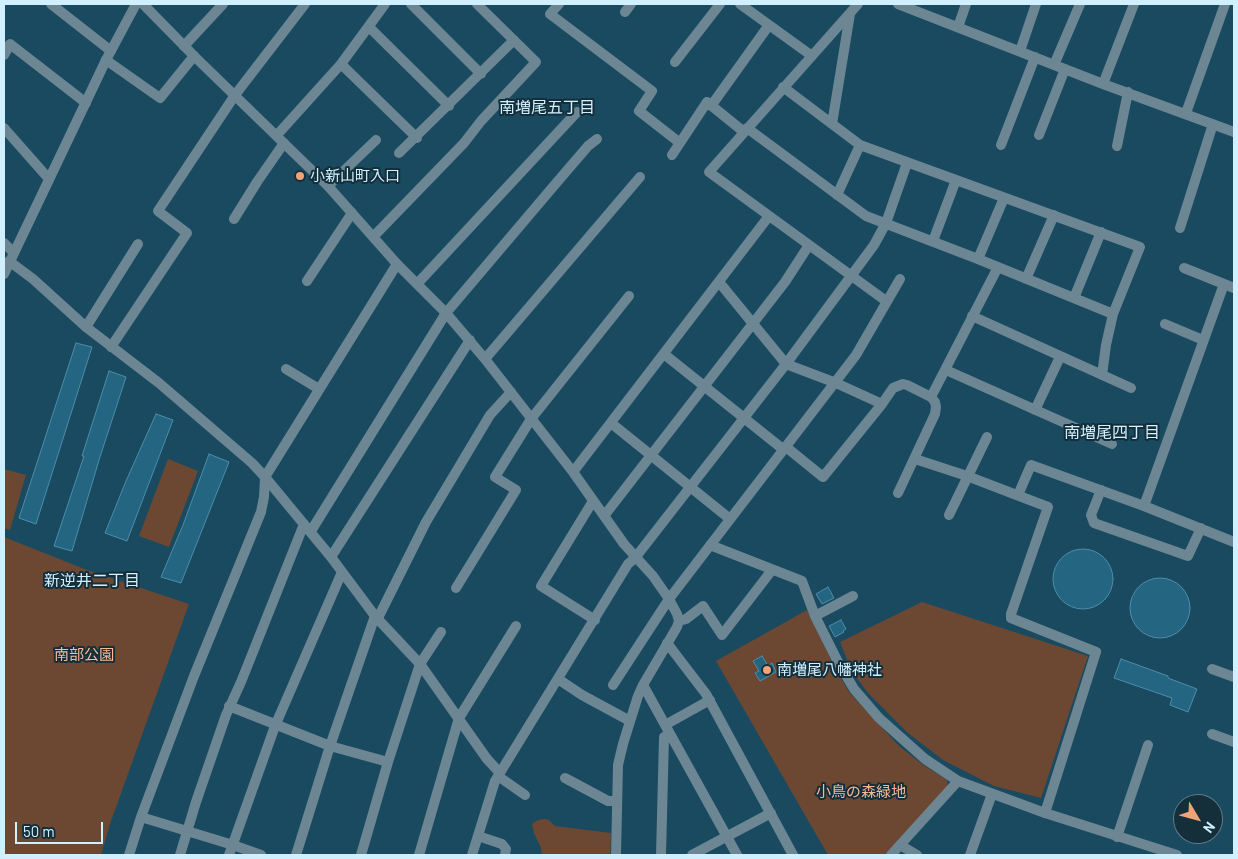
<!DOCTYPE html>
<meta charset="utf-8">
<style>
body{margin:0}
#map{position:relative;width:1238px;height:859px;overflow:hidden;background:#194a5f;font-family:Barlow,sans-serif}
canvas{display:block}
.frame{position:absolute;inset:0;border:5px solid #d0efff;pointer-events:none}
.north{position:absolute;left:1173px;top:794px;width:50px;height:50px;box-sizing:border-box;background:#142e3a;border:1px solid #5f7b89;border-radius:50%;rotate:127deg;font-size:14px;font-weight:700;line-height:20px;text-align:center;color:#d0efff}
.north::after{content:'';display:block;margin:auto;width:18px;height:22px;background:#efa377;clip-path:polygon(50% 0,100% 100%,50% 72%,0 100%)}
.scale{position:absolute;left:15px;top:822px;width:88px;height:22px;box-sizing:border-box;border:2px solid #d0efff;border-top:0;padding-left:6px;font-size:15px;line-height:18px;white-space:nowrap;color:#d0efff;-webkit-text-stroke:4px #142e3a;paint-order:stroke}
</style>
<div id="map">
<canvas width="1238" height="859"></canvas>
<div class="frame"></div>
<div class="north">N</div>
<div class="scale">50 m</div>
</div>
<script>
const c = document.querySelector('canvas').getContext('2d');
c.lineJoin = 'round';
function fillPath(path, color) {
  c.fillStyle = color;
  c.fill(path, 'evenodd');
}
function toPath(rows) {
  const path = new Path2D();
  for (const r of rows) {
    if (r.length === 3) {
      path.moveTo(r[0] + r[2], r[1]);
      path.arc(r[0], r[1], r[2], 0, 2 * Math.PI);
      continue;
    }
    path.moveTo(r[0], r[1]);
    for (let i = 2; i < r.length; i += 2) path.lineTo(r[i], r[i + 1]);
  }
  return path;
}
function strokePath(path, color, width, dash) {
  c.strokeStyle = color;
  c.lineWidth = width;
  c.lineCap = dash ? 'butt' : 'round';
  c.setLineDash(dash || []);
  c.stroke(path);
}
function drawText(font, color, halo, rows, align = 'center') {
  c.font = font + ' Barlow,"Noto Sans JP",sans-serif';
  c.lineWidth = 4;
  c.setLineDash([]);
  c.textBaseline = 'middle';
  c.strokeStyle = halo;
  c.fillStyle = color;
  for (const [text, x, y, turn = 0] of rows) {
    c.save();
    c.translate(x, y);
    c.rotate((+turn || 0) * Math.PI / 180);
    c.textAlign = isNaN(turn) ? turn : align;
    if (halo) c.strokeText(text, 0, 0);
    c.fillText(text, 0, 0);
    c.restore();
  }
}
fillPath(toPath([
 [168,459,198,471,169,547,139,536],
 [4,469,26,475,10,530,4,528],
 [4,537,87,570,189,604,110,824,101,855,4,855],
 [922,602,1088,656,1041,798,994,786,943,760,908,733,868,693,852,672,840,642],
 [807,610,833,664,849,692,899,746,922,764,947,780,948,787,885,855,828,855,716,661],
 [544,819,549,820,555,826,611,833,610,855,542,855,541,848,534,833,532,824,538,820]
]), '#6c4833');
const building = toPath([
 [76,343,92,347,36,524,19,518,76,343],
 [109,371,126,377,99,460,72,551,54,546,84,456,82,456,109,371],
 [156,414,173,420,127,541,105,533,126,481,156,414],
 [209,454,229,462,181,583,161,577,183,525,209,454],
 [1083,579,30],
 [1160,608,30],
 [828,587,834,598,822,604,816,594,828,587],
 [841,620,846,629,843,631,844,632,835,637,829,626,841,620],
 [762,656,768,666,772,663,776,672,760,681,755,673,759,671,753,661,762,656],
 [1121,659,1168,676,1168,678,1197,689,1188,712,1170,705,1172,698,1114,678,1121,659]
]);
fillPath(building, '#246581');
strokePath(building, '#4e8daa', 1);
strokePath(toPath([
 [51,4,111,51],
 [411,4,481,74],
 [559,4,550,14,652,91,639,111,680,143],
 [740,4,812,56],
 [858,4,709,172,886,301],
 [898,4,1103,84,1234,132],
 [625,12,631,4],
 [369,27,449,106],
 [958,27,966,4],
 [184,46,223,4],
 [1020,51,1036,4],
 [4,55,10,44,86,103],
 [106,60,160,98,194,56],
 [675,62,720,4],
 [341,64,417,138],
 [1054,65,1080,4],
 [1103,84,1134,4],
 [783,87,860,145,1140,247,1113,314,1106,345,1102,375],
 [711,106,769,25],
 [1186,113,1225,4],
 [832,124,850,14],
 [4,128,49,179],
 [747,128,866,216,978,259,1113,314],
 [277,135,341,64,385,4],
 [1039,135,1065,69],
 [1001,145,1035,57],
 [1117,146,1128,92],
 [399,153,514,40],
 [672,155,707,102,744,132],
 [328,186,376,140],
 [837,195,860,145],
 [234,219,257,182,284,143],
 [1180,228,1213,124],
 [374,236,464,143,481,121,536,62,477,4],
 [933,241,956,180],
 [4,243,13,252],
 [978,259,1004,198],
 [397,264,446,313,485,359,573,472,624,544,653,576,669,599,677,614,679,621,677,627,643,685,638,696,623,744,618,765,616,855],
 [1184,268,1234,288],
 [1026,279,1054,215],
 [307,281,352,213],
 [719,282,786,364,836,383,882,404],
 [417,284,577,112],
 [1074,298,1101,232],
 [972,316,1131,388],
 [1165,324,1203,340],
 [86,327,138,244],
 [111,347,187,233,158,211,235,95,305,4],
 [664,354,784,450],
 [485,359,640,177],
 [286,369,319,389],
 [946,370,1112,444],
 [931,397,998,267],
 [1035,410,1060,357],
 [611,423,730,519],
 [786,447,823,477,882,404,893,388,903,384,907,385,931,397,935,402,936,407,935,414,898,493],
 [573,472,769,216],
 [265,477,331,557,375,616,420,664,487,759,500,773],
 [1101,490,1091,515,1094,523,1188,556,1201,528],
 [1018,495,1031,465,1144,506,1234,542],
 [593,501,541,586,595,620],
 [1144,506,1224,284],
 [949,515,987,437],
 [604,516,785,282,809,245],
 [311,531,446,313,552,188,588,146,597,139],
 [710,545,802,581,815,616,838,662,854,689,879,718,925,759,958,781,1045,813,1096,652,1011,618,1011,614,1048,507,967,476,915,459],
 [331,557,470,340],
 [456,588,516,490,495,477,531,419,629,296],
 [815,616,853,596],
 [378,618,426,522,490,415,511,392],
 [679,621,686,619,703,606,722,635,772,570],
 [667,643,706,694,793,855],
 [1212,669,1234,677],
 [558,679,582,695,630,721],
 [613,685,669,599,856,355,900,279],
 [643,685,737,855],
 [229,706,330,746,388,762],
 [665,725,710,700],
 [1212,734,1234,742],
 [498,776,525,795],
 [565,778,608,801,616,801],
 [141,817,233,845,261,855],
 [478,836,502,844,506,849,505,855],
 [1117,837,1148,745],
 [900,845,917,855],
 [129,855,141,817,194,676,261,512,264,497,265,477],
 [180,855,196,802,226,715,241,682,304,524],
 [229,855,275,726,342,572],
 [296,855,330,746,375,616],
 [361,855,388,762,420,664,441,632],
 [419,855,459,718,516,626],
 [472,855,495,781,628,564,635,558,786,364,874,245,886,223,907,163],
 [661,855,664,737,670,734],
 [692,855,771,813],
 [891,855,958,781],
 [970,855,992,794]
]), '#6c8693', 10);
strokePath(toPath([
 [9,261,33,279,86,327,159,383,252,463,265,477,397,264,328,186,194,56,143,4],
 [4,274,106,60,136,4],
 [1045,813,1177,855]
]), '#6c8693', 10);
for (const [x, y, r, color] of [
 [300,176,5,"#efa377"],
 [767,670,5,"#efa377"]
]) {
  const dot = new Path2D();
  dot.arc(x, y, r, 0, 2 * Math.PI);
  c.fillStyle = color;
  c.fill(dot);
  strokePath(dot, '#142e3a', 2);
}
drawText('15px', '#d0efff', '#142e3a', [
 ["小新山町入口",310,176],
 ["南増尾八幡神社",777,670]
], 'left');
drawText('15px', '#fbb995', '#142e3a', [
 ["南部公園",84,655],
 ["小鳥の森緑地",861,792]
]);
drawText('16px', '#d0efff', '#142e3a', [
 ["南増尾五丁目",547,108],
 ["南増尾四丁目",1112,433],
 ["新逆井二丁目",92,581]
]);
</script>
